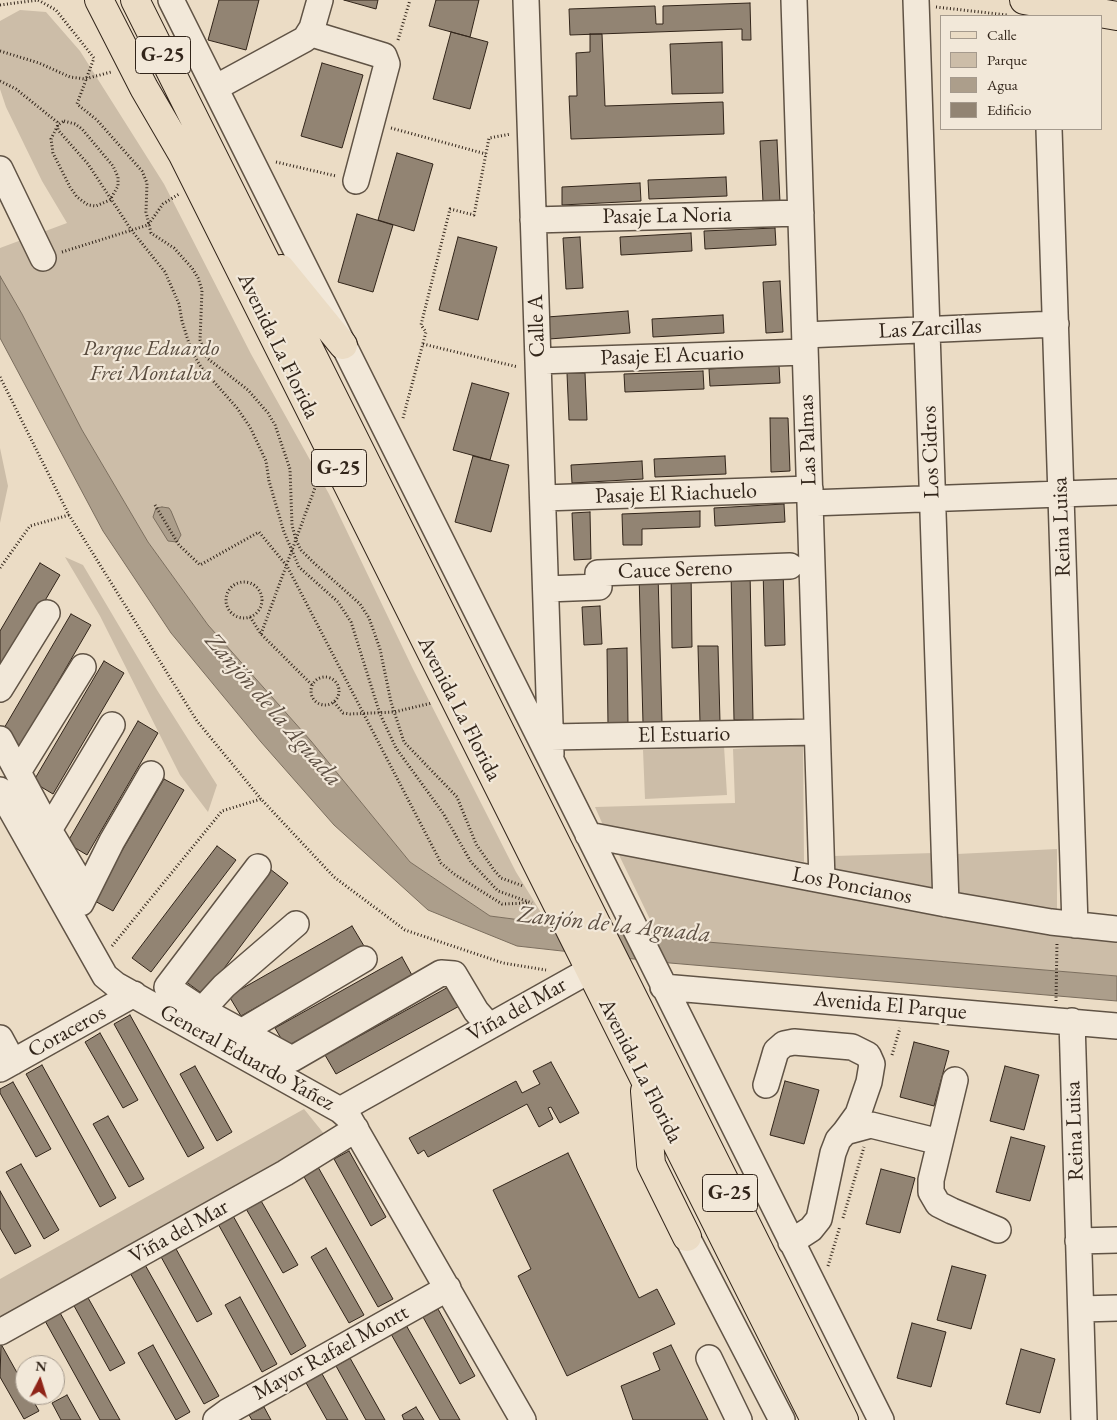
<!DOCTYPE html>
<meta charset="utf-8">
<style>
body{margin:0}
#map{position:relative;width:1117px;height:1420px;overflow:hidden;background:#ebdcc5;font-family:"EB Garamond",serif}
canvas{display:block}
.legend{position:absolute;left:940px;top:15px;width:162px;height:115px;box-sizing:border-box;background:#f2e8d9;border:1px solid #a59a8d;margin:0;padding:6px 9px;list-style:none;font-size:15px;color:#32251a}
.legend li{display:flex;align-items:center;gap:10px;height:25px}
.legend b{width:25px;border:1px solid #a59a8d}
.north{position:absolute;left:15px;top:1355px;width:50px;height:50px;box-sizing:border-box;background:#f2e8d9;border:1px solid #a59a8d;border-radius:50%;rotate:5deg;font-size:14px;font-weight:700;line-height:20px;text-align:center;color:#32251a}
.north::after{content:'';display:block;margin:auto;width:18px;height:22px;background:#8f2418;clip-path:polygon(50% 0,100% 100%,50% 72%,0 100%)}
</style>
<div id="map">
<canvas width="1117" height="1420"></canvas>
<ul class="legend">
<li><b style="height:6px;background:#ebdcc5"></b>Calle</li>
<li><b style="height:14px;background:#ccbda8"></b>Parque</li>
<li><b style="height:14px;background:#ac9e8b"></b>Agua</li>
<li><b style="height:14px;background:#928473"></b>Edificio</li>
</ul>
<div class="north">N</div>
</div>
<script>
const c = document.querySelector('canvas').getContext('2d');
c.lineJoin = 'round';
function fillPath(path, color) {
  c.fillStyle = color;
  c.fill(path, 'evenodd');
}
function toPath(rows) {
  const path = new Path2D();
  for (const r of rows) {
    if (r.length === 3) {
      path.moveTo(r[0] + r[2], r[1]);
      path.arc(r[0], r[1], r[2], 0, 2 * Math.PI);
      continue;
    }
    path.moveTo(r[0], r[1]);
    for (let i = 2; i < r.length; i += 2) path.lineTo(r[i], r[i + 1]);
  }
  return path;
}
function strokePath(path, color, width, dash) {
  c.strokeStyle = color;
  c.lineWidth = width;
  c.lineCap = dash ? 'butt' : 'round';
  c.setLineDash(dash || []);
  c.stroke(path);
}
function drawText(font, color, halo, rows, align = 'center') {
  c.font = font + ' "EB Garamond",serif';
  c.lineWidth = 4.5;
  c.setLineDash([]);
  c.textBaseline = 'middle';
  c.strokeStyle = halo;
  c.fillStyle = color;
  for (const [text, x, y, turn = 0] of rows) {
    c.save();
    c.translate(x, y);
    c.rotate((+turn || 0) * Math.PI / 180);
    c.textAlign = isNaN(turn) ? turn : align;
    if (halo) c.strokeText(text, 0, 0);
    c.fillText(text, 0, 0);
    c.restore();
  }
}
fillPath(toPath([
 [20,10,46,12,80,51,164,184,251,354,329,494,413,669,516,872,548,924,490,916,410,862,311,741,208,625,148,542,82,430,22,314,0,276,0,248,67,223,42,181,6,107,0,89,0,21],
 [0,448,8,486,0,523],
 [65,557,83,565,157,690,217,785,208,812,180,775,100,616],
 [803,744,804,862,603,825,595,807,735,803,733,749],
 [724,746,727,795,645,799,643,750],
 [1057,849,1057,911,958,894,957,854],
 [626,850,1117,938,1117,976,659,938,619,855],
 [934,853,934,891,834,870,834,856],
 [304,1109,325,1135,0,1317,0,1279]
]), '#ccbda8');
const water = toPath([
 [0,276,22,314,82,430,148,542,208,625,311,741,410,862,490,916,659,938,1117,976,1117,1001,670,963,517,946,428,910,334,825,261,742,171,633,103,531,0,338,0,276],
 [162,507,169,508,171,511,181,535,177,542,168,541,153,517,156,508,162,507]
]);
fillPath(water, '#ac9e8b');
strokePath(water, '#7b6e5e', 1);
const building = toPath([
 [219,0,259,0,246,50,208,40,219,0],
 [344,0,378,0,376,9,344,0],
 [436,0,479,0,470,37,429,26,436,0],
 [750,3,751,40,742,40,742,29,570,35,569,9,655,6,656,24,663,24,663,6,750,3],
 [451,32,488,42,470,109,433,99,451,32],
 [590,34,602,34,605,106,723,102,724,134,571,139,569,96,577,96,576,53,590,52,590,34],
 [722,42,723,93,672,94,670,44,722,42],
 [322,63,363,75,342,148,301,136,322,63],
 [777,140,780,202,763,202,760,141,777,140],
 [397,153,433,164,414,231,378,220,397,153],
 [726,177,727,196,649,199,648,180,726,177],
 [640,183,641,201,562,205,562,187,640,183],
 [357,214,393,225,373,292,338,282,357,214],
 [775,228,776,245,705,249,704,231,775,228],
 [691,233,692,251,621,255,620,237,691,233],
 [458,237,497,247,478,320,439,310,458,237],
 [580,237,583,288,566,289,563,238,580,237],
 [780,281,783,332,766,333,763,282,780,281],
 [628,311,630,333,549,339,547,317,628,311],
 [723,315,724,333,653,337,652,319,723,315],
 [779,365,780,383,710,386,709,369,779,365],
 [703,371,704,389,625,392,624,374,703,371],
 [567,373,585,373,587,420,569,420,567,373],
 [472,383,509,393,490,460,453,450,472,383],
 [770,418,788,418,790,471,771,472,770,418],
 [473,456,509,465,491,532,455,522,473,456],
 [725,456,726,474,655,477,654,459,725,456],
 [642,461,643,479,572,483,571,465,642,461],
 [784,504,785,522,715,526,714,508,784,504],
 [700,511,700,527,642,529,642,545,623,545,622,514,700,511],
 [590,512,591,559,574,560,572,513,590,512],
 [40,563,60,575,0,677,0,631,40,563],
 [763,569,783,569,785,645,765,646,763,569],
 [691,571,692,647,672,648,671,572,691,571],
 [731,572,750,572,753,720,734,720,731,572],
 [639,574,658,574,662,722,643,723,639,574],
 [600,606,602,644,584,645,582,607,600,606],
 [71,614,91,625,20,747,0,735,71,614],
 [698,646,718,646,720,722,700,723,698,646],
 [627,648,628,725,608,725,607,649,627,648],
 [104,661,124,673,53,794,33,782,104,661],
 [138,721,158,733,87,855,67,843,138,721],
 [164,779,184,790,113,911,93,900,164,779],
 [217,846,236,860,151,972,132,958,217,846],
 [270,869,288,883,204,995,185,981,270,869],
 [352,926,364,946,241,1016,229,996,352,926],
 [402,957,413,977,286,1047,275,1028,402,957],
 [452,985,463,1004,336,1074,325,1055,452,985],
 [130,1015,204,1148,188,1157,114,1024,130,1015],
 [100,1033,138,1100,123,1108,85,1042,100,1033],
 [914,1042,949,1051,934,1106,900,1097,914,1042],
 [551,1062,579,1113,560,1123,551,1107,548,1108,553,1119,539,1127,527,1104,428,1157,424,1150,418,1154,409,1138,516,1081,522,1093,540,1084,533,1071,551,1062],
 [42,1065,116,1198,100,1207,26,1074,42,1065],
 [195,1066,232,1132,217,1141,180,1074,195,1066],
 [1005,1066,1039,1075,1024,1130,990,1121,1005,1066],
 [785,1081,819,1090,804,1144,770,1135,785,1081],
 [13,1082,51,1149,36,1157,0,1093,0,1089,13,1082],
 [108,1116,144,1179,129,1187,93,1124,108,1116],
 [1011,1137,1045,1146,1030,1201,996,1192,1011,1137],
 [349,1151,386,1217,371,1226,334,1159,349,1151],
 [568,1153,639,1298,657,1289,675,1324,567,1376,518,1276,531,1269,493,1190,568,1153],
 [21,1164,59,1230,44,1239,6,1172,21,1164],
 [318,1167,393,1299,378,1307,303,1175,318,1167],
 [881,1169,915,1178,900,1233,866,1224,881,1169],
 [0,1191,31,1246,15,1254,0,1228,0,1191],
 [260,1199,298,1265,283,1273,245,1207,260,1199],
 [232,1214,306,1346,291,1355,217,1222,232,1214],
 [175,1247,212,1314,197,1322,160,1255,175,1247],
 [326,1248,364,1315,349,1323,311,1257,326,1248],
 [144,1263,219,1396,204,1404,129,1271,144,1263],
 [952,1266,986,1275,971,1329,937,1320,952,1266],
 [87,1296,125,1363,110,1371,73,1304,87,1296],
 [240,1297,277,1364,262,1372,225,1305,240,1297],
 [438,1309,475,1376,460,1384,423,1317,438,1309],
 [59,1311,120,1420,100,1420,44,1319,59,1311],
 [912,1323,946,1332,931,1387,897,1378,912,1323],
 [406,1325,460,1420,440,1420,391,1334,406,1325],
 [1,1344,25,1387,25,1395,30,1395,39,1411,24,1419,0,1377,1,1344],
 [153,1345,190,1412,176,1420,138,1353,153,1345],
 [671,1345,708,1420,633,1420,621,1386,660,1370,653,1353,671,1345],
 [1021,1349,1055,1359,1040,1413,1006,1404,1021,1349],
 [350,1358,385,1420,366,1420,336,1366,350,1358],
 [321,1372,348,1420,327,1420,305,1381,321,1372],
 [67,1395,81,1420,61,1420,52,1403,67,1395],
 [264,1407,271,1420,252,1420,249,1415,264,1407],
 [416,1407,424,1420,404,1420,402,1415,416,1407]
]);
fillPath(building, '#928473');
strokePath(building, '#32251a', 1);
const minor = toPath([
 [171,0,881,1420],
 [526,0,551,754],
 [794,0,822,880],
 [916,0,946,904],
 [309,33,384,56,387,64,356,181],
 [215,88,305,39,312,28,320,0],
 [1049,129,1075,925],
 [0,169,43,258],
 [533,220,801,213],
 [805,335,1056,324],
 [538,361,805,352],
 [543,498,810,489],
 [810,503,1117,492],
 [546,589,599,587,598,573,790,566],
 [0,689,47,613],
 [551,737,817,732],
 [0,739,49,830,86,892],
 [18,772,83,667],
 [0,790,105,976,116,985,340,1110,349,1118,523,1420],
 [49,830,112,725],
 [588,835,946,904,1051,922,1117,929],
 [258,867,167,987,202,1010,292,1059,441,973,454,974,476,1011,489,1026],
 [81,903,112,841,151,774],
 [663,987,1117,1026],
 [202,1010,224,986,296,924],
 [1072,1021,1084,1420],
 [241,1032,364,959],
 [0,1038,13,1062],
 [0,1069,134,994],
 [955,1080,931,1180,931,1192,938,1204,952,1211,998,1230],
 [766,1085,776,1051,784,1044,794,1042,852,1047,868,1055,872,1064,869,1082,858,1114,845,1132],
 [340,1110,590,970],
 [687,1237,782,1420],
 [1078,1241,1117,1240],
 [791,1242,811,1229,819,1219,833,1153,838,1140,845,1132,871,1125,940,1142],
 [1081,1309,1117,1308],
 [0,1332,285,1173,356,1129],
 [709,1358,739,1420],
 [216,1420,227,1412,448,1288]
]);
const major = toPath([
 [99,0,144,88,183,155,815,1420],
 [135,0,844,1420],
 [1024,0,1117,16],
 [281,269,343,345],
 [645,1091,651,1164,687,1237]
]);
strokePath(minor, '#605345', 28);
strokePath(major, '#32251a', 30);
strokePath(toPath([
 [0,5,38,0,56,10,94,58,77,104,97,120,142,171,147,183,146,212,151,233,174,248,192,268,198,278,202,290,200,340,207,358,248,390,268,413,275,425,290,469,292,525,296,540,301,550,314,563,360,604,369,618,380,649,391,702,404,742,457,797,476,844,494,870,501,878,523,886],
 [936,7,1007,15],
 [398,40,410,0],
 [0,51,39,63,70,77,85,79,111,72],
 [0,81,16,89,57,122,58,130,88,164,132,231,165,272,179,304,182,321,191,350,201,367,237,408,250,427,266,461,269,481,284,532,299,567,338,602,351,622,380,714,396,748,443,813,471,862,498,891,532,903],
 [64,121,75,124,82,129,113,166,118,177,118,186,110,200,96,206,88,205,77,197,70,187,53,153,51,139,58,125,64,121],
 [391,128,486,154],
 [276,162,336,176],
 [62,252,148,225,163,204,179,194],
 [423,344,518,367],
 [0,377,69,515,197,721,261,799],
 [403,418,426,332,421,325,450,209,474,215,489,138,511,134],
 [155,505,179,545,200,565,259,532,287,566,441,863,454,874,502,904,529,903],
 [0,568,30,526,69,515],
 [244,600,18],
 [250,617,261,634,312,685],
 [261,634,319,477],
 [325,691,14],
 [334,702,343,713,350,714,394,712,432,703],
 [112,946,222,811,261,799,334,877,405,930,503,963,546,970],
 [1056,1001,1057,942],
 [892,1055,900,1028],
 [843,1218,864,1147],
 [828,1266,840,1226]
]), '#32251a', 3, [1, 2.5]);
strokePath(minor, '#f2e8d9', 25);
strokePath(major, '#ebdcc5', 28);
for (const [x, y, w] of [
 [163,55,55],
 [339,468,55],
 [730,1193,55]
]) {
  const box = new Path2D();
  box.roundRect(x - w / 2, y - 18.5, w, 37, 4);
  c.fillStyle = '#f2e8d9';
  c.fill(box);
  strokePath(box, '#32251a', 1);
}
drawText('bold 21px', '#32251a', null, [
 ["G-25",163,55],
 ["G-25",339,468],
 ["G-25",730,1193]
]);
drawText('22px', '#32251a', '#f2e8d9', [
 ["Pasaje La Noria",667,216,-1],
 ["Calle A",537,326,-92],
 ["Las Zarcillas",930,329,-3],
 ["Avenida La Florida",278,346,64],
 ["Pasaje El Acuario",672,356,-2],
 ["Las Palmas",808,440,-92],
 ["Los Cidros",931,452,-92],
 ["Pasaje El Riachuelo",676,494,-2],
 ["Reina Luisa",1062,527,-92],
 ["Cauce Sereno",675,570,-2],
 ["Avenida La Florida",459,709,63],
 ["El Estuario",684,735,-1],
 ["Los Poncianos",852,886,11],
 ["Avenida El Parque",890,1006,5],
 ["Viña del Mar",517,1010,-29],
 ["Coraceros",67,1032,-29],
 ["General Eduardo Yañez",247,1058,29],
 ["Avenida La Florida",640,1071,63],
 ["Reina Luisa",1075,1131,-92],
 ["Viña del Mar",179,1232,-29],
 ["Mayor Rafael Montt",331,1353,-29]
]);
drawText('italic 22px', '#584b3e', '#f2e8d9', [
 ["Parque Eduardo",151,349],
 ["Frei Montalva",151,374]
]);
drawText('italic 24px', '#5d4f42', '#f2e8d9', [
 ["Zanjón de la Aguada",273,710,49],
 ["Zanjón de la Aguada",614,925,6]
]);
</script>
